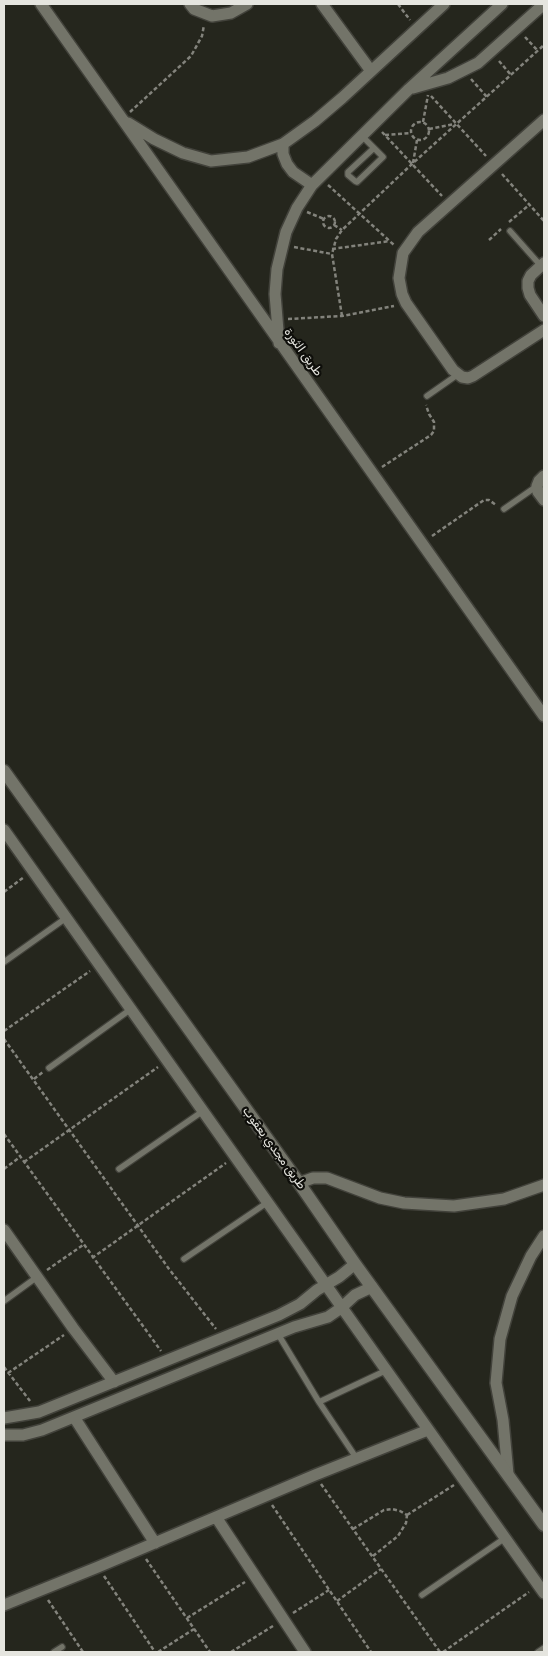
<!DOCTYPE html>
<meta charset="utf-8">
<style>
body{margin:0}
#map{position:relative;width:548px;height:1656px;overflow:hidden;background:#25261d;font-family:Rubik,sans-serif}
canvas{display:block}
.frame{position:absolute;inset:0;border:5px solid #e5e5df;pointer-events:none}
</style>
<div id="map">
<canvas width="548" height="1656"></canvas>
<div class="frame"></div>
</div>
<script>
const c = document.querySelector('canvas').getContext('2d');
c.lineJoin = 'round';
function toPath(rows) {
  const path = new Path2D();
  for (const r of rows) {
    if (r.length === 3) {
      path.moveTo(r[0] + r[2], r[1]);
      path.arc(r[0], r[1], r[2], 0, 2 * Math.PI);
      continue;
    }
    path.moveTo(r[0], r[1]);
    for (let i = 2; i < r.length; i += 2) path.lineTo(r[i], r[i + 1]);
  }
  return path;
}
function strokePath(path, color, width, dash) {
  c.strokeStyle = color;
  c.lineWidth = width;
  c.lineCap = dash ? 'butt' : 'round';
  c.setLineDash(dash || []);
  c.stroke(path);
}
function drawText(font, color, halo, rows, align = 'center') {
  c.font = font + ' Rubik,Cairo,sans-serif';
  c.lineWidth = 4.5;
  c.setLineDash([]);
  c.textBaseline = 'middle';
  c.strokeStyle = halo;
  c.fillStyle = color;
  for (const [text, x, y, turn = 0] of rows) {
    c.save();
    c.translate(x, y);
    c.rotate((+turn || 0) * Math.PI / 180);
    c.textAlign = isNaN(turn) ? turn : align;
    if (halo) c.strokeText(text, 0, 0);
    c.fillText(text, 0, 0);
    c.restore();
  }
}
const service = toPath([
 [361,135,383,157,357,182,355,181,348,175,348,172,374,148],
 [510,231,541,266],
 [427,396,457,375],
 [504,509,537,486],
 [4,962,66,918],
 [49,1068,131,1009],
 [119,1169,203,1111],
 [184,1259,268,1202],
 [4,1301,37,1277],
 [278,1334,319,1402,357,1459],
 [319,1402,387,1370],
 [422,1595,505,1538],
 [54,1652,62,1647],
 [538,1652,544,1648]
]);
const minor = toPath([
 [41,4,544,716],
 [190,4,194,9,212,16,231,13,247,4],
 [322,4,371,71],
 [413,88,448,78,478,63,544,4],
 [544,120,418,232,403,253,399,278,402,294,406,303,453,370,462,377,468,378,473,376,544,330],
 [128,123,154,139,183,153,211,161,248,157,283,144,315,121,342,98,444,4],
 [283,144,283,154,287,164,293,172,312,185],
 [544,263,531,275,528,281,528,288,530,295,544,316],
 [279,343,275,294,277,269,286,232,297,208,312,185,409,89,502,4],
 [544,476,539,481,537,486,538,492,544,500],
 [4,830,544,1593],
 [299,1183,313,1178,327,1178,380,1198,404,1203,454,1206,504,1199,544,1185],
 [4,1230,73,1328,114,1382],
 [74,1417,155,1543],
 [4,1418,39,1412,279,1315,300,1304,317,1290,339,1277,355,1264],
 [4,1435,23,1435,42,1430,294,1327,328,1317,341,1308,355,1295,372,1287],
 [508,1474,503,1420,496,1383,500,1339,512,1296,531,1256,544,1236],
 [216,1517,305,1652],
 [4,1605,98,1567,315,1475,428,1430]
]);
const tertiary = toPath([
 [4,771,299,1183,355,1264,544,1525]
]);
strokePath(service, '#42423b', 8);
strokePath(minor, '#42423b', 14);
strokePath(tertiary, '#42423b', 15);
strokePath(toPath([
 [398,4,410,20],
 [525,37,538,51],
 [499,61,511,75],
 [471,79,487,97],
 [431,96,486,156],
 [130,112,191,56,202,36,204,25],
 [423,122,428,95],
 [420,131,9],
 [429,129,455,124],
 [382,132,442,196],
 [385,135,411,133],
 [413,163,417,140],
 [502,174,544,221],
 [328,185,394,245],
 [307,212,324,219],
 [329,222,6],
 [509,222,529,205],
 [334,225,342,230],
 [489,240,501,229],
 [294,247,332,254],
 [332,249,390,241],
 [342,316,332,254,336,239,342,230,412,164,544,45],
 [288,319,342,316,394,306],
 [382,467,431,435,434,431,434,422,429,414,426,405],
 [432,536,484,500,489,500,496,505],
 [4,892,24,877],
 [4,1031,90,971],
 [4,1039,169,1269,216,1329],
 [34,1079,43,1072],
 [4,1134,161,1351],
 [24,1162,158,1067],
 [4,1169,20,1157],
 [92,1258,226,1163],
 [47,1270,83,1245],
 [4,1367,30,1401],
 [8,1373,64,1335],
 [321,1484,440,1652],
 [272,1505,371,1652],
 [407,1515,454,1485],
 [353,1529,384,1510,392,1509,400,1511,407,1515],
 [373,1556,398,1536,406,1523,407,1515],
 [146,1559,210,1652],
 [104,1576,155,1652],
 [48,1600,83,1652],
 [337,1601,381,1569],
 [293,1613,329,1590],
 [187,1618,245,1582],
 [158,1652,194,1629],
 [231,1652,273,1626],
 [443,1652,529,1592]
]), '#83837c', 2.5, [4, 2.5]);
strokePath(service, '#737469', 5.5);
strokePath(minor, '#737469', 11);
strokePath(tertiary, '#737469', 12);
drawText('12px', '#e5e5df', '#0e0e0a', [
 ["طريق الثورة",303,352,54],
 ["طريق مجدي يعقوب",274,1148,54]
]);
</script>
